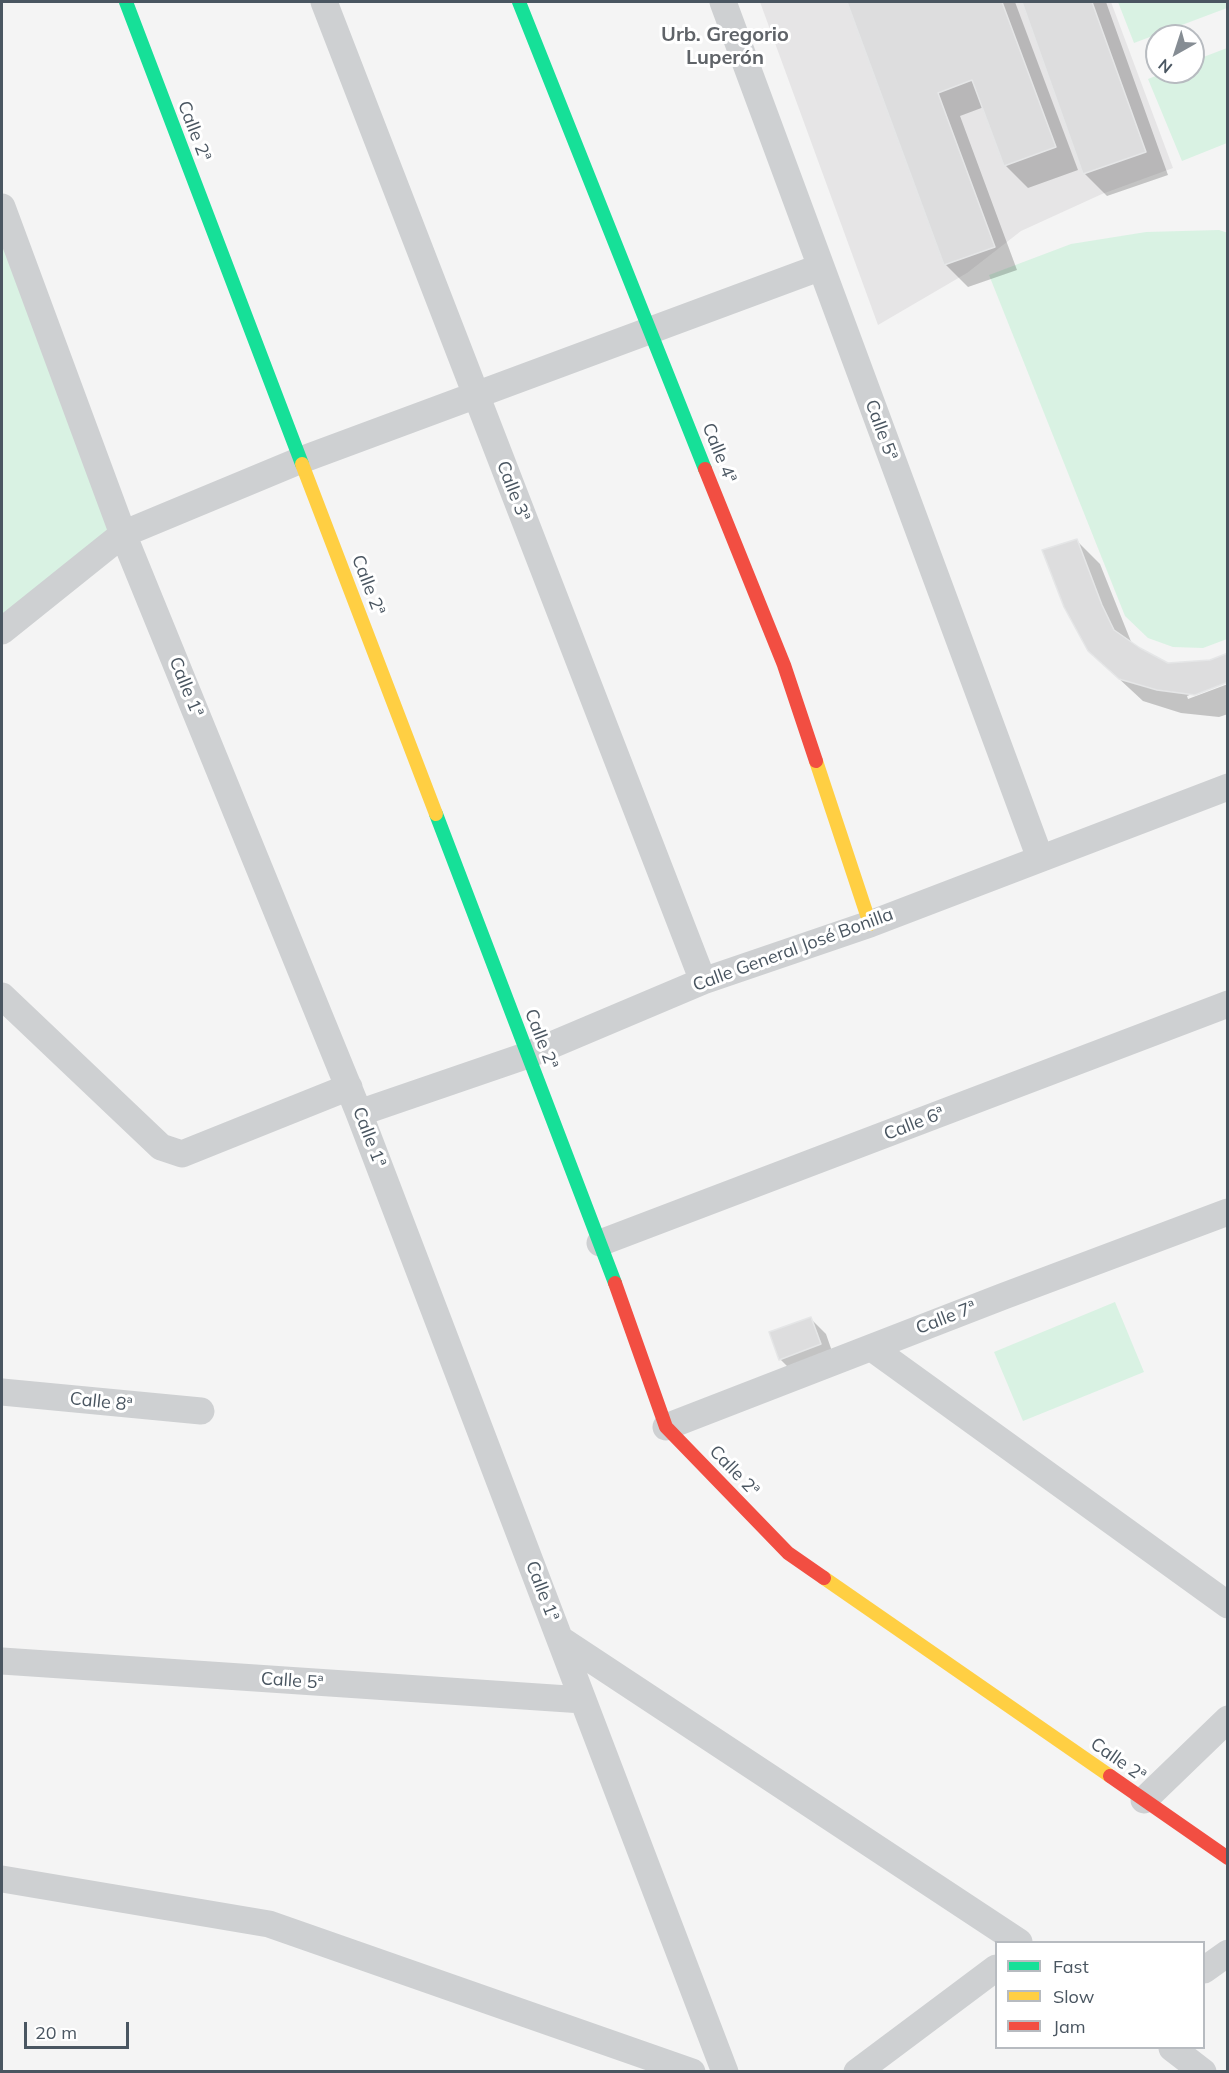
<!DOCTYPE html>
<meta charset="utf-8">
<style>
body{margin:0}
#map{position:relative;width:1229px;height:2073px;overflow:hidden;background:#f4f4f4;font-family:Mulish,sans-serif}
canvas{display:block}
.frame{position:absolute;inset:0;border:3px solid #4a5661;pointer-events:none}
.legend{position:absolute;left:995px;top:1941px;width:210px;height:108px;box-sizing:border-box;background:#fff;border:2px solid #b7bbc0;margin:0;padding:8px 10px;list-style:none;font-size:18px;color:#4a5661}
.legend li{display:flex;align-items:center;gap:12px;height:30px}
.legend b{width:30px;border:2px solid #b7bbc0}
.north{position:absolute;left:1145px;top:24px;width:60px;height:60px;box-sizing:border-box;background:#fff;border:2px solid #b7bbc0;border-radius:50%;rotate:219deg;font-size:16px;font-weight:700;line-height:24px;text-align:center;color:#4a5661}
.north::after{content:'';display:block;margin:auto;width:21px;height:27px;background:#868d94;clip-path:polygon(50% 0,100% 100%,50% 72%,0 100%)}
.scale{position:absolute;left:24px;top:2022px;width:105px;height:27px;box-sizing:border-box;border:3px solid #4a5661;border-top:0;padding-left:8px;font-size:18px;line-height:21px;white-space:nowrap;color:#4a5661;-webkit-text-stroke:4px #fff;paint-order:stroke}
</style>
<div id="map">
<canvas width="1229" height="2073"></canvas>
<div class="frame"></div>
<ul class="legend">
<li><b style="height:8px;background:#16e098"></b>Fast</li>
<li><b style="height:8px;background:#ffcf43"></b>Slow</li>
<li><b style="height:8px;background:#f24e42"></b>Jam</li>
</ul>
<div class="north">N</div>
<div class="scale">20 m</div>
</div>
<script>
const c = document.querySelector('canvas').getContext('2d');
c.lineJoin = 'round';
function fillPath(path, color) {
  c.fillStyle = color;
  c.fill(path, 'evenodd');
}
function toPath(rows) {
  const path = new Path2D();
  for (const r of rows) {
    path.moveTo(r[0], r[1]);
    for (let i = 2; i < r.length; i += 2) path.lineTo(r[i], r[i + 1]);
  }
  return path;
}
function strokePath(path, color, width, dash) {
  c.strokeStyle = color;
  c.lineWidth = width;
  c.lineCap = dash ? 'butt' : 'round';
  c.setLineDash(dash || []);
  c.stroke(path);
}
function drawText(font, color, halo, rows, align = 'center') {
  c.font = font + ' Mulish,sans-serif';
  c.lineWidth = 6;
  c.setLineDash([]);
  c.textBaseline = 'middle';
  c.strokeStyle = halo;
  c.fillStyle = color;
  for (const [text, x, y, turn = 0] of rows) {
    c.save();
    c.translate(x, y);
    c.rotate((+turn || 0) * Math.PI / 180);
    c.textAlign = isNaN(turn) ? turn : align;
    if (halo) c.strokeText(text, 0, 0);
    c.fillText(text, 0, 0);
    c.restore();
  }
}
fillPath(toPath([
 [760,2,1111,2,1173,168,1102,194,1021,231,967,273,878,325]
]), '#e6e5e6');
fillPath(toPath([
 [1118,2,1227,2,1227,8,1134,43],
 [1227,48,1227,143,1182,161,1148,79,1166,72,1193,72,1193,61],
 [2,207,123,534,2,631],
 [1219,230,1228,233,1227,639,1203,648,1173,647,1148,638,1125,616,989,275,1071,244,1146,232],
 [1115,1302,1144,1372,1023,1421,994,1352]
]), '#d9f2e3');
fillPath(toPath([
 [849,2,1015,2,1078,170,1028,188,1005,165,984,107,960,116,1017,270,968,287,945,264],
 [1023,2,1106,2,1168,175,1107,196,1084,173],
 [1077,541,1100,564,1132,644,1167,665,1210,661,1228,655,1228,683,1221,683,1187,696,1188,699,1228,684,1228,714,1219,717,1181,713,1143,701,1089,651],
 [810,1318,826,1334,835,1360,795,1374,780,1359]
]), '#0003');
const building = toPath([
 [847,2,1002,2,1056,147,1004,166,972,80,938,93,995,247,944,265,847,2],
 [1022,2,1092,2,1146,152,1083,174,1022,2],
 [1077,539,1102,605,1114,630,1140,648,1168,663,1210,660,1228,653,1228,682,1195,695,1157,690,1119,679,1088,651,1064,607,1042,550,1077,539],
 [811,1317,821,1344,779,1360,769,1332,811,1317]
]);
fillPath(building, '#ddddde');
strokePath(building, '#e5e6e7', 1.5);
strokePath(toPath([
 [324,2,703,981],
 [723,2,1040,858],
 [2,207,123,534,359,1113,725,2072],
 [2,631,123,534,301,460,821,267],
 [2,996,161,1147,182,1154,349,1087],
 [359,1113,528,1055,703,981,870,924,1228,787],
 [600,1243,1228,1004],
 [872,1348,1228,1605],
 [2,1392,201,1411],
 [666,1427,1004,1296,1228,1212],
 [560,1639,1019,1942],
 [2,1661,583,1700],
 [1144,1800,1228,1719],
 [2,1879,269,1924,692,2072],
 [1204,1970,1228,1953],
 [1172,2048,1203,2072],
 [857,2072,996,1968]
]), '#ced0d2', 27);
strokePath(toPath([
 [126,2,302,464],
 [519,2,705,469],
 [436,814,615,1283]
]), '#16e098', 14);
strokePath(toPath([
 [302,464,436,814],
 [816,761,870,924],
 [824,1578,1110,1776]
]), '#ffcf43', 14);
strokePath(toPath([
 [705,469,784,665,816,761],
 [615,1283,666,1427,788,1553,824,1578],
 [1110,1776,1228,1858]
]), '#f24e42', 14);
drawText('18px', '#4a5661', '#fff', [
 ["Calle 2ª",194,131,69],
 ["Calle 5ª",881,430,70],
 ["Calle 4ª",719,453,68],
 ["Calle 3ª",513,491,69],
 ["Calle 2ª",368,585,69],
 ["Calle 1ª",186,687,68],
 ["Calle General José Bonilla",793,950,-20],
 ["Calle 2ª",541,1039,69],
 ["Calle 6ª",914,1124,-21],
 ["Calle 1ª",369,1137,69],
 ["Calle 7ª",946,1318,-21],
 ["Calle 8ª",101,1402,6],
 ["Calle 2ª",734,1471,46],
 ["Calle 1ª",542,1591,69],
 ["Calle 5ª",292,1681,4],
 ["Calle 2ª",1118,1760,35]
]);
drawText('bold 20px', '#5f6368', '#fff', [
 ["Urb. Gregorio",725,35],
 ["Luperón",725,58]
]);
</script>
